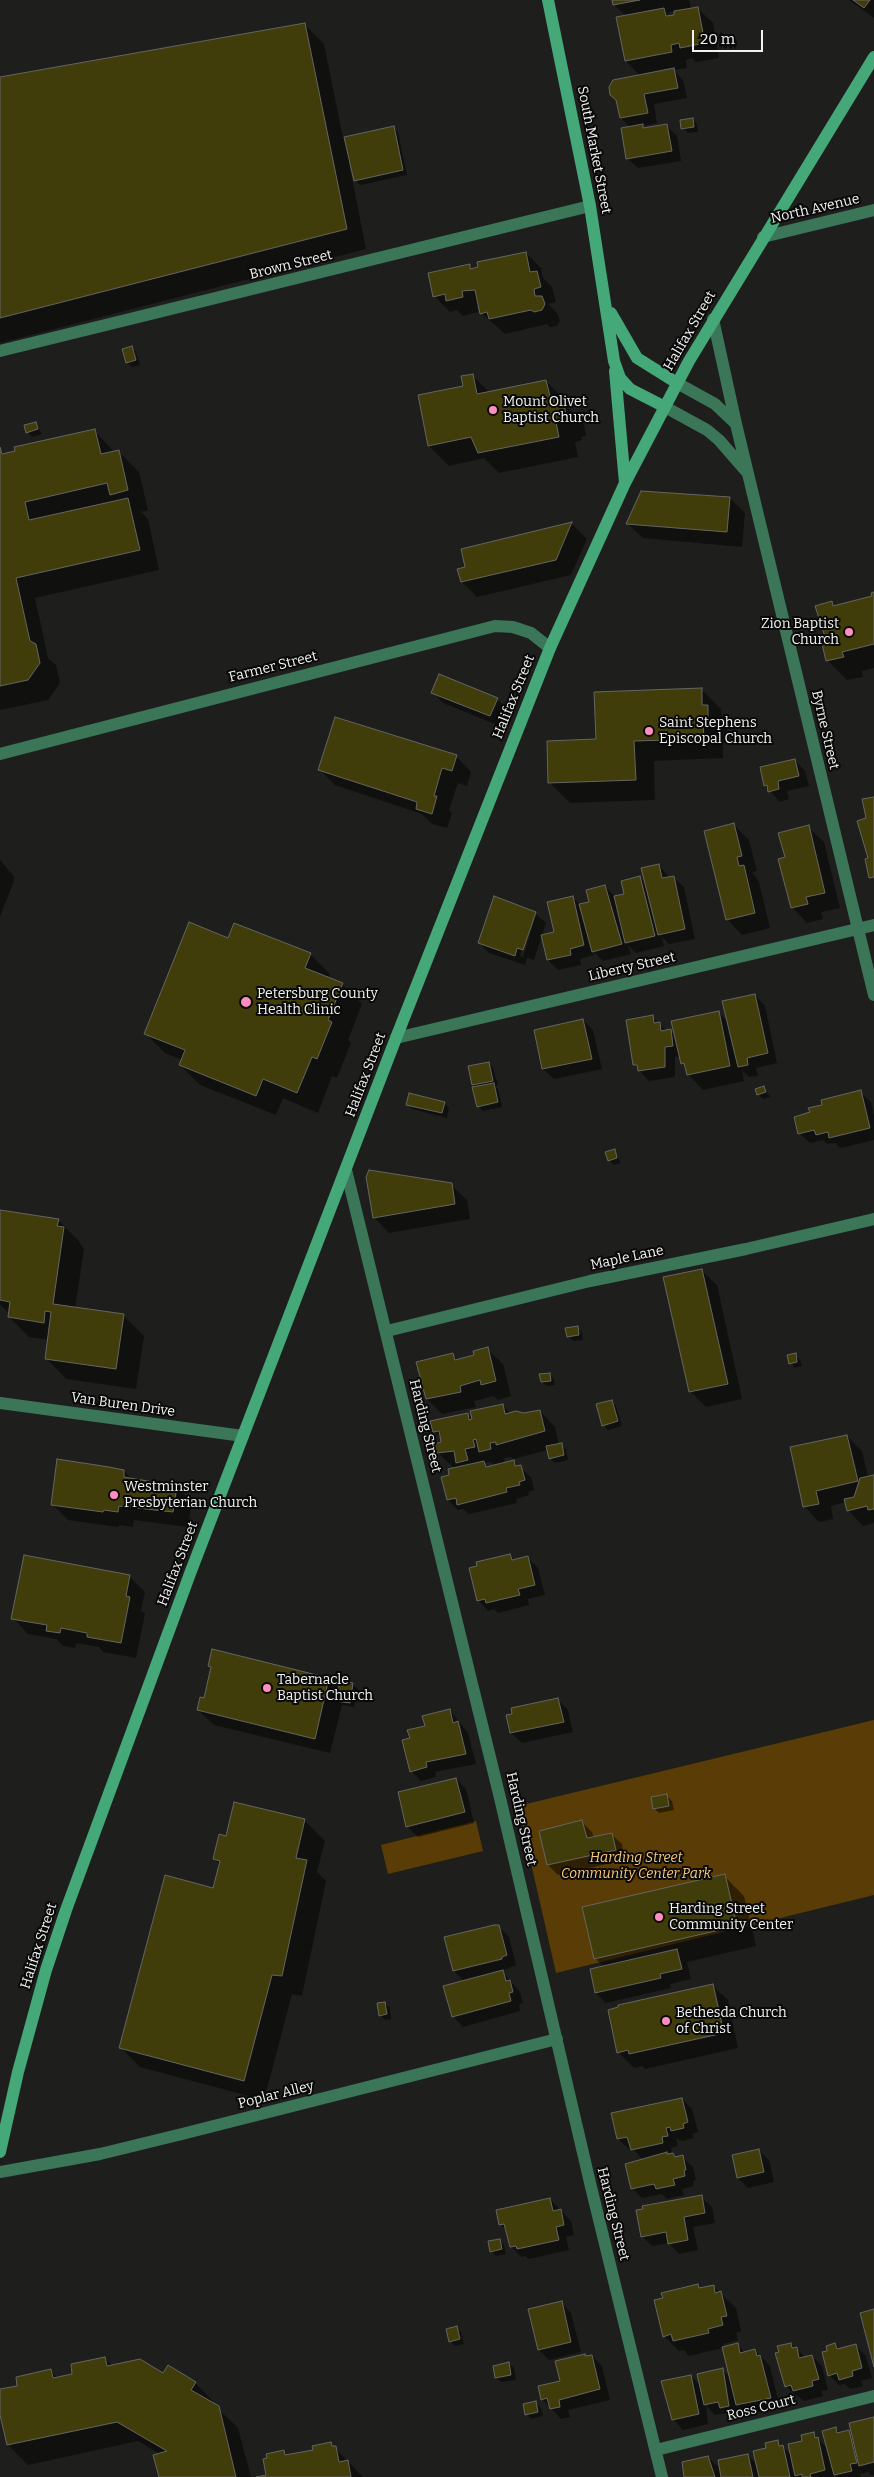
<!DOCTYPE html>
<style>
body{margin:0}
#map{position:relative;width:874px;height:2477px;overflow:hidden;background:#1e1f1d;font-family:Bitter,serif}
canvas{display:block}
.scale{position:absolute;left:692px;top:30px;width:71px;height:22px;box-sizing:border-box;border:2px solid #f2f3f1;border-top:0;padding-left:6px;font-size:15px;line-height:18px;white-space:nowrap;color:#f2f3f1;-webkit-text-stroke:4px #080908;paint-order:stroke}
</style>
<div id="map">
<canvas width="874" height="2477"></canvas>
<div class="scale">20 m</div>
</div>
<script>
const c = document.querySelector('canvas').getContext('2d');
c.lineJoin = 'round';
function fillPath(path, color) {
  c.fillStyle = color;
  c.fill(path, 'evenodd');
}
function toPath(rows) {
  const path = new Path2D();
  for (const r of rows) {
    path.moveTo(r[0], r[1]);
    for (let i = 2; i < r.length; i += 2) path.lineTo(r[i], r[i + 1]);
  }
  return path;
}
function strokePath(path, color, width, dash) {
  c.strokeStyle = color;
  c.lineWidth = width;
  c.lineCap = dash ? 'butt' : 'round';
  c.setLineDash(dash || []);
  c.stroke(path);
}
function drawText(font, color, halo, rows, align = 'center') {
  c.font = font + ' Bitter,serif';
  c.lineWidth = 4;
  c.setLineDash([]);
  c.textBaseline = 'middle';
  c.strokeStyle = halo;
  c.fillStyle = color;
  for (const [text, x, y, turn = 0] of rows) {
    c.save();
    c.translate(x, y);
    c.rotate((+turn || 0) * Math.PI / 180);
    c.textAlign = isNaN(turn) ? turn : align;
    if (halo) c.strokeText(text, 0, 0);
    c.fillText(text, 0, 0);
    c.restore();
  }
}
fillPath(toPath([
 [874,1720,874,1895,556,1973,518,1806],
 [476,1821,483,1851,388,1874,381,1845]
]), '#5a3d06');
fillPath(toPath([
 [613,0,689,0,691,9,697,8,713,23,719,58,696,62,692,58,686,60,687,68,674,70,683,80,687,98,654,104,657,123,643,126,646,129,666,125,677,136,681,161,638,168,627,158,631,128,621,118,640,76,626,61,626,16,614,5],
 [675,11,676,16,671,17,667,13],
 [849,0,874,0,874,18],
 [304,24,324,44,343,138,393,128,398,132,407,175,360,185,355,180,351,162,349,163,366,249,0,343,0,78],
 [692,119,697,124,698,132,688,133,683,128],
 [526,253,541,268,543,278,552,287,556,302,548,304,557,313,560,320,557,326,550,327,547,324,505,334,481,313,480,306,477,306,478,312,463,316,457,310,450,312,434,296,469,266,473,269],
 [132,348,136,352,140,365,132,367,127,363],
 [472,375,490,393,546,381,566,401,568,408,584,424,586,436,581,437,582,440,575,442,578,457,499,473,484,458,449,466,429,446],
 [35,423,42,434,32,437,27,432],
 [95,431,115,453,119,452,139,472,148,510,141,512,148,519,159,570,35,598,48,658,56,665,60,683,48,700,0,710,0,449,6,455],
 [730,498,745,513,742,547,643,538,627,523],
 [572,524,587,539,571,575,477,597,462,582,467,568,462,549],
 [874,593,874,668,862,671,863,677,847,680,827,660,831,603,835,606,873,597],
 [701,689,721,709,722,720,727,726,728,742,723,742,723,758,654,761,655,800,570,803,550,783,597,740],
 [433,692,497,699,507,709,500,726,443,703],
 [456,756,471,772,467,786,458,783,449,810,452,813,447,828,432,824,422,814,335,785,319,769],
 [795,760,805,771,809,786,787,791,789,799,780,802,765,786,761,768],
 [734,825,749,840,757,871,752,872,759,882,770,928,742,935,727,919],
 [808,827,824,842,840,908,821,912,823,919,807,923,792,907,787,858],
 [0,860,15,878,0,917],
 [659,865,670,878,673,877,684,887,695,939,669,944,662,937,664,946,636,953,628,945,631,954,603,961,593,951,594,955,580,959,581,965,558,970,548,960,542,936,555,932,572,897,581,905,591,903,605,886,615,897,626,895,639,877,646,884],
 [494,897,530,909,546,923,534,960,527,958,525,965,489,953,479,943],
 [534,915,536,915,523,957,520,956],
 [229,939,310,954,330,974,328,979,342,984,362,1004,348,1040,351,1043,337,1078,332,1076,318,1113,283,1098,276,1115,200,1085,180,1065,182,1060,165,1053,145,1033],
 [755,995,765,1006,777,1063,756,1068,758,1076,749,1077,742,1070,744,1081,703,1090,688,1074,681,1056,675,1057,675,1077,649,1081,634,1064,652,1017,667,1031,670,1031,676,1036,718,1012,728,1022],
 [583,1020,593,1030,602,1069,554,1079,543,1069],
 [489,1063,493,1068,498,1085,495,1086,498,1089,502,1107,483,1111,478,1106,476,1088,473,1084],
 [764,1087,770,1097,763,1099,758,1094],
 [860,1092,871,1102,874,1116,874,1140,841,1148,835,1143,827,1144,823,1140,810,1143,799,1133,811,1113,824,1106],
 [444,1103,449,1108,447,1118,412,1109,407,1104],
 [614,1151,621,1163,614,1165,609,1160],
 [451,1185,467,1200,470,1219,389,1233,374,1217],
 [0,1212,58,1220,78,1240,84,1249,75,1309,124,1316,144,1336,136,1389,66,1379,46,1358,49,1340,29,1337,9,1317,10,1314,0,1305],
 [701,1270,717,1285,742,1399,706,1407,690,1391],
 [578,1328,582,1333,583,1340,573,1341,568,1336],
 [487,1349,503,1364,511,1396,498,1400,494,1396,474,1401,476,1407,442,1414,427,1399,452,1354,458,1360,475,1356],
 [795,1355,800,1360,802,1366,795,1368,790,1363],
 [549,1374,554,1379,555,1385,547,1386,542,1382],
 [612,1401,616,1406,622,1426,608,1430,604,1425],
 [502,1405,511,1414,524,1415,540,1411,555,1427,559,1445,566,1449,568,1460,555,1463,550,1458,548,1450,513,1459,510,1457,504,1458,505,1464,513,1462,531,1477,534,1490,528,1492,529,1495,516,1499,517,1503,469,1514,463,1509,458,1510,448,1500,442,1478,451,1476,455,1469,438,1453,443,1443,442,1439,434,1431,467,1414,474,1421],
 [490,1462,495,1466,489,1468,485,1463],
 [847,1436,862,1451,868,1477,874,1476,874,1523,863,1526,848,1510,846,1502,831,1506,833,1519,819,1522,804,1506],
 [124,1471,132,1479,176,1487,192,1502,188,1527,134,1520,133,1527,119,1525,118,1527,68,1520,52,1504],
 [510,1555,515,1561,528,1558,538,1568,545,1595,528,1599,529,1605,498,1613,494,1609,488,1611,478,1600],
 [129,1576,145,1592,141,1610,145,1614,136,1658,103,1652,99,1647,76,1643,75,1648,63,1646,56,1639,28,1634,13,1618],
 [209,1666,329,1679,340,1690,353,1685,358,1689,354,1707,342,1705,330,1753,214,1725,198,1710,205,1699,212,1668],
 [558,1700,568,1710,573,1732,522,1743,511,1733,508,1716],
 [450,1710,468,1733,476,1764,435,1772,436,1777,421,1781,411,1771,411,1739],
 [456,1779,466,1789,474,1823,418,1837,407,1826],
 [667,1796,672,1801,674,1810,659,1813,654,1808],
 [235,1804,305,1821,325,1841,317,1872,326,1881,302,1996,292,1994,264,2100,140,2067,120,2047,214,1889,220,1865,214,1859,226,1838],
 [582,1822,592,1832,594,1838,611,1834,622,1844,625,1860,558,1875,548,1865],
 [724,1876,744,1896,756,1946,687,1962,691,1979,670,1984,671,1988,606,2003,596,1993,604,1967,595,1958],
 [499,1927,509,1937,516,1965,502,1971,520,1992,523,2003,519,2004,520,2011,463,2027,453,2016,465,1982,454,1971,446,1938],
 [712,1985,728,2000,738,2048,645,2069,642,2066,634,2068,618,2052],
 [385,2003,390,2008,391,2019,385,2020,380,2015],
 [682,2099,692,2109,698,2132,692,2134,694,2138,682,2141,676,2138,678,2146,671,2148,672,2153,677,2158,682,2157,693,2167,696,2180,693,2181,694,2186,682,2189,684,2195,667,2199,662,2194,642,2198,632,2188,643,2160,632,2148,629,2149,618,2139],
 [758,2150,769,2160,774,2182,748,2188,738,2178],
 [701,2197,712,2207,715,2223,693,2227,698,2250,679,2254,669,2243,652,2246,642,2236],
 [550,2199,571,2221,574,2235,566,2237,569,2250,529,2259,525,2256,521,2257,511,2246,507,2232,501,2225,498,2211],
 [499,2240,504,2245,506,2254,496,2256,491,2251],
 [698,2286,701,2289,713,2286,736,2308,741,2331,736,2333,738,2340,723,2344,724,2348,737,2344,745,2353,755,2350,770,2366,780,2408,747,2414,738,2406,739,2416,731,2418,726,2413,715,2415,706,2405,708,2424,683,2430,673,2419,691,2376,701,2386,722,2369,730,2377,723,2348,689,2356,684,2350,679,2351,664,2336],
 [561,2302,571,2313,581,2352,549,2360,539,2350],
 [456,2328,461,2332,464,2344,455,2346,450,2341],
 [791,2344,806,2358,812,2356,822,2366,828,2390,821,2391,823,2396,804,2401,786,2387],
 [835,2344,840,2349,855,2345,866,2356,872,2378,861,2381,863,2386,850,2389,845,2384,839,2385,829,2375,829,2351],
 [592,2356,602,2366,610,2400,568,2410,570,2417,561,2419,542,2399,586,2357],
 [104,2358,113,2366,195,2383,215,2403,214,2405,238,2428,251,2477,160,2477,160,2454,138,2441,28,2465,8,2445,0,2409,0,2391,19,2387,51,2371,58,2378,74,2375],
 [509,2364,514,2368,516,2380,501,2382,496,2377],
 [536,2403,541,2408,543,2416,531,2419,527,2414],
 [874,2419,874,2475,871,2475,868,2472,860,2474,861,2477,838,2477,833,2473,834,2477,687,2477,708,2457,721,2470,748,2455,757,2465,768,2449,778,2442,792,2456,813,2434,828,2449,836,2429,840,2433,848,2431,854,2437],
 [331,2444,363,2477,264,2477,267,2476,283,2452,288,2456,315,2451]
]), '#0007');
const building = toPath([
 [612,0,640,0,613,5,612,0],
 [853,0,870,0,864,8,853,0],
 [698,7,705,43,680,48,679,43,671,45,672,52,625,61,616,17,664,8,666,16,674,15,674,11,698,7],
 [305,23,347,229,0,318,0,77,305,23],
 [674,68,678,88,644,94,648,113,620,118,616,100,610,95,609,87,613,80,674,68],
 [693,118,694,127,681,129,680,120,693,118],
 [643,124,643,128,667,124,672,151,626,159,621,128,643,124],
 [394,126,403,170,354,181,344,137,394,126],
 [526,252,530,272,537,271,541,287,534,289,535,296,542,296,545,304,542,310,534,312,531,310,489,319,487,312,480,314,475,290,462,291,463,297,446,301,445,294,433,297,428,273,470,264,470,269,478,267,477,262,526,252],
 [132,346,136,360,126,363,122,349,132,346],
 [473,374,477,394,546,380,551,400,558,398,559,404,564,403,566,416,562,417,563,421,556,422,559,437,478,453,471,437,428,446,418,395,463,386,461,376,473,374],
 [36,422,38,429,26,433,24,425,36,422],
 [95,429,101,454,119,450,128,490,110,495,107,483,25,502,29,520,128,498,140,550,16,578,30,641,36,644,40,663,28,680,0,686,0,447,2,454,15,451,14,447,95,429],
 [641,491,730,497,727,532,626,524,641,491],
 [572,522,556,560,461,582,457,569,465,567,461,549,572,522],
 [874,592,874,644,842,652,844,657,826,661,822,644,827,643,815,606,832,601,833,606,872,596,871,593,874,592],
 [439,674,498,698,490,716,431,693,439,674],
 [702,688,702,705,708,705,708,722,703,722,704,739,634,741,636,780,548,783,547,741,596,739,594,692,702,688],
 [335,717,457,755,452,771,442,768,434,796,437,796,432,814,416,809,417,802,318,770,335,717],
 [795,759,799,776,778,781,779,789,768,792,767,785,764,786,760,767,795,759],
 [874,797,874,877,869,878,865,859,868,858,857,821,866,818,862,799,874,797],
 [734,823,742,856,737,857,739,866,744,865,755,913,726,920,704,831,734,823],
 [809,825,825,893,806,897,808,904,791,908,778,859,785,857,778,833,809,825],
 [659,864,662,878,674,876,685,929,658,935,641,868,659,864],
 [640,876,655,936,625,943,614,896,624,894,621,881,640,876],
 [605,885,622,944,592,952,579,904,589,902,586,890,605,885],
 [494,896,536,912,523,950,517,948,515,956,478,943,494,896],
 [573,896,584,945,570,949,571,955,547,960,541,935,554,932,547,902,573,896],
 [189,922,228,938,234,923,311,953,305,968,343,983,328,1020,332,1022,317,1059,312,1057,297,1093,263,1079,256,1096,179,1065,185,1050,144,1034,189,922],
 [755,994,768,1053,747,1058,748,1065,738,1067,722,1001,755,994],
 [719,1011,730,1066,687,1075,684,1063,681,1064,671,1021,719,1011],
 [653,1015,654,1023,660,1022,661,1031,671,1029,673,1046,665,1047,665,1067,638,1071,637,1065,633,1065,626,1020,653,1015],
 [583,1019,592,1059,542,1069,534,1030,583,1019],
 [489,1062,493,1081,472,1085,468,1066,489,1062],
 [494,1083,498,1102,477,1107,472,1087,494,1083],
 [764,1086,766,1092,757,1095,755,1089,764,1086],
 [861,1090,870,1128,829,1138,828,1132,816,1135,814,1130,798,1134,794,1117,810,1112,808,1108,822,1105,821,1100,861,1090],
 [409,1093,445,1102,442,1113,406,1105,409,1093],
 [615,1149,617,1158,608,1161,605,1152,615,1149],
 [369,1170,452,1183,455,1204,373,1218,366,1177,369,1170],
 [0,1210,59,1219,57,1226,64,1227,53,1304,124,1314,116,1369,45,1359,51,1312,45,1311,44,1323,8,1317,10,1302,0,1300,0,1210],
 [702,1269,728,1384,689,1392,663,1277,702,1269],
 [578,1326,579,1335,567,1337,565,1328,578,1326],
 [488,1347,496,1381,481,1385,480,1380,460,1386,461,1392,426,1399,416,1362,453,1353,455,1360,474,1355,473,1351,488,1347],
 [796,1353,797,1362,789,1364,787,1355,796,1353],
 [550,1373,551,1381,541,1382,539,1374,550,1373],
 [612,1400,618,1421,602,1426,596,1404,612,1400],
 [503,1404,505,1414,516,1411,524,1413,540,1410,545,1431,496,1445,496,1442,490,1443,491,1449,479,1452,476,1439,473,1440,475,1447,465,1449,468,1460,456,1463,454,1451,437,1453,435,1444,441,1442,439,1431,433,1432,430,1421,468,1413,469,1420,472,1419,470,1411,503,1404],
 [847,1435,858,1481,816,1491,819,1504,803,1507,790,1447,847,1435],
 [562,1443,564,1455,549,1459,546,1446,562,1443],
 [57,1459,109,1467,124,1470,124,1477,177,1486,173,1512,119,1506,118,1512,104,1510,103,1512,51,1505,57,1459],
 [514,1460,515,1466,521,1465,525,1480,519,1482,520,1485,506,1488,507,1492,457,1505,456,1498,447,1500,441,1477,449,1475,448,1469,484,1461,486,1467,514,1460],
 [874,1475,874,1509,868,1510,867,1506,847,1511,844,1499,854,1497,860,1478,874,1475],
 [510,1554,512,1560,528,1556,535,1585,518,1589,520,1595,486,1603,485,1599,477,1601,469,1568,477,1566,476,1562,510,1554],
 [24,1555,130,1575,126,1596,130,1597,121,1643,87,1637,87,1633,61,1628,60,1633,46,1631,47,1625,11,1619,24,1555],
 [212,1649,329,1678,315,1739,197,1710,200,1697,204,1698,211,1667,208,1666,212,1649],
 [340,1681,353,1683,350,1703,336,1701,340,1681],
 [558,1698,564,1722,510,1733,506,1715,512,1714,511,1708,558,1698],
 [450,1709,453,1723,458,1721,466,1754,426,1762,427,1767,410,1772,402,1740,410,1738,407,1730,425,1726,422,1716,450,1709],
 [456,1778,465,1812,406,1827,398,1792,456,1778],
 [667,1794,669,1806,653,1809,651,1797,667,1794],
 [234,1802,305,1819,296,1858,307,1860,282,1976,272,1975,244,2081,119,2048,165,1875,213,1888,220,1861,213,1859,219,1834,226,1836,234,1802],
 [582,1820,587,1838,612,1833,616,1850,547,1865,539,1831,582,1820],
 [725,1874,737,1926,594,1959,582,1907,725,1874],
 [494,1925,499,1925,507,1955,502,1957,502,1959,453,1971,444,1937,494,1925],
 [677,1949,682,1969,660,1974,661,1978,595,1993,590,1969,677,1949],
 [503,1970,506,1981,510,1980,513,1992,509,1993,511,2001,452,2017,443,1986,503,1970],
 [713,1984,724,2033,629,2054,628,2050,617,2053,608,2010,618,2007,618,2005,713,1984],
 [385,2002,387,2014,379,2016,377,2003,385,2002],
 [682,2098,688,2122,683,2124,684,2128,671,2131,670,2127,666,2128,668,2136,662,2137,663,2143,631,2150,627,2137,617,2139,611,2113,682,2098],
 [759,2149,764,2172,737,2178,732,2155,759,2149],
 [667,2152,667,2154,673,2153,675,2157,683,2155,686,2170,684,2170,685,2176,673,2179,675,2185,656,2189,654,2184,631,2189,625,2164,667,2152],
 [702,2195,705,2213,684,2217,688,2240,668,2244,666,2232,641,2237,636,2210,643,2209,642,2206,702,2195],
 [550,2198,553,2211,561,2209,564,2225,556,2227,559,2240,517,2249,516,2246,510,2247,504,2224,499,2225,496,2210,550,2198],
 [500,2239,502,2249,490,2252,488,2241,500,2239],
 [698,2284,699,2288,714,2285,715,2293,721,2291,727,2316,721,2317,723,2325,708,2329,709,2333,673,2341,671,2334,663,2337,654,2300,663,2298,661,2293,698,2284],
 [562,2301,571,2342,538,2350,528,2309,562,2301],
 [874,2309,874,2367,860,2313,874,2309],
 [457,2326,460,2339,449,2342,446,2329,457,2326],
 [738,2343,740,2353,755,2349,757,2356,760,2355,771,2398,736,2405,722,2347,738,2343],
 [791,2343,792,2348,797,2347,799,2358,812,2355,819,2379,812,2381,813,2386,793,2391,791,2385,785,2387,775,2353,779,2352,777,2346,791,2343],
 [835,2343,837,2349,856,2344,862,2368,852,2371,853,2376,839,2380,837,2373,828,2376,822,2352,827,2351,826,2346,835,2343],
 [585,2354,585,2356,592,2355,600,2389,559,2400,560,2407,550,2409,547,2398,541,2400,538,2386,560,2381,555,2361,585,2354],
 [105,2357,107,2366,140,2359,163,2373,168,2365,196,2382,191,2390,219,2406,236,2477,159,2477,153,2455,167,2451,117,2422,7,2445,0,2415,0,2389,17,2386,16,2377,51,2369,53,2378,72,2374,71,2364,105,2357],
 [509,2362,511,2375,495,2378,493,2366,509,2362],
 [723,2368,729,2406,720,2408,718,2402,704,2405,697,2374,723,2368],
 [691,2375,699,2414,672,2420,661,2381,691,2375],
 [536,2401,538,2412,525,2415,523,2404,536,2401],
 [874,2417,874,2462,859,2466,849,2423,874,2417],
 [836,2427,837,2433,849,2430,857,2463,850,2464,852,2471,834,2475,822,2431,836,2427],
 [814,2432,815,2438,818,2437,825,2470,810,2474,811,2477,802,2477,802,2474,795,2476,788,2444,802,2441,801,2435,814,2432],
 [778,2440,779,2446,783,2445,790,2477,759,2477,753,2451,766,2448,765,2443,778,2440],
 [331,2442,332,2446,336,2446,339,2462,348,2460,351,2477,256,2477,266,2475,263,2459,267,2458,266,2454,284,2450,285,2455,313,2450,312,2446,331,2442],
 [748,2454,753,2477,721,2477,718,2460,748,2454],
 [708,2456,715,2477,684,2477,682,2462,708,2456]
]);
fillPath(building, '#413d0b');
strokePath(building, '#656562', 1);
strokePath(toPath([
 [763,237,874,210],
 [713,319,736,424,874,995],
 [0,351,590,206],
 [677,383,715,404,736,424],
 [665,407,707,430,719,440,746,471],
 [396,1038,874,925],
 [346,1170,500,1798,591,2187,662,2477],
 [387,1331,590,1281,746,1249,874,1219],
 [0,1403,243,1436],
 [0,2172,100,2154,182,2134,557,2039],
 [656,2450,874,2396]
]), '#3b7659', 12);
strokePath(toPath([
 [0,754,495,626,513,627,531,633,550,648]
]), '#3b7659', 12);
strokePath(toPath([
 [548,0,590,206,614,361,620,378,630,389,665,407],
 [611,313,637,358,677,383],
 [615,371,625,483],
 [0,2152,18,2072,46,1970,66,1910,191,1571,396,1038,550,648,625,483,689,361,874,57]
]), '#44a879', 12);
for (const [x, y, r, color] of [
 [493,410,5,"#fd8ebf"],
 [849,632,5,"#fd8ebf"],
 [649,731,5,"#fd8ebf"],
 [246,1002,6,"#fd8ebf"],
 [114,1495,5,"#fd8ebf"],
 [267,1688,5,"#fd8ebf"],
 [659,1917,5,"#fd8ebf"],
 [666,2021,5,"#fd8ebf"]
]) {
  const dot = new Path2D();
  dot.arc(x, y, r, 0, 2 * Math.PI);
  c.fillStyle = color;
  c.fill(dot);
  strokePath(dot, '#080908', 2);
}
drawText('14px', '#f2f3f1', '#080908', [
 ["South Market Street",594,150,79],
 ["North Avenue",815,209,-13],
 ["Brown Street",291,265,-14],
 ["Halifax Street",690,331,-60],
 ["Farmer Street",273,667,-14],
 ["Halifax Street",514,697,-68],
 ["Byrne Street",825,730,77],
 ["Liberty Street",632,967,-13],
 ["Halifax Street",366,1075,-69],
 ["Maple Lane",627,1258,-12],
 ["Van Buren Drive",123,1405,8],
 ["Harding Street",425,1426,76],
 ["Halifax Street",178,1564,-69],
 ["Harding Street",521,1819,77],
 ["Halifax Street",39,1946,-72],
 ["Poplar Alley",276,2095,-14],
 ["Harding Street",613,2214,76],
 ["Ross Court",761,2408,-14]
]);
drawText('14px', '#f2f3f1', '#080908', [
 ["Mount Olivet",503,402],
 ["Baptist Church",503,418],
 ["Zion Baptist",839,624,"right"],
 ["Church",839,640,"right"],
 ["Saint Stephens",659,723],
 ["Episcopal Church",659,739],
 ["Petersburg County",257,994],
 ["Health Clinic",257,1010],
 ["Westminster",124,1487],
 ["Presbyterian Church",124,1503],
 ["Tabernacle",277,1680],
 ["Baptist Church",277,1696],
 ["Harding Street",669,1909],
 ["Community Center",669,1925],
 ["Bethesda Church",676,2013],
 ["of Christ",676,2029]
], 'left');
drawText('italic 14px', '#fbc778', '#080908', [
 ["Harding Street",636,1858],
 ["Community Center Park",636,1874]
]);
</script>
